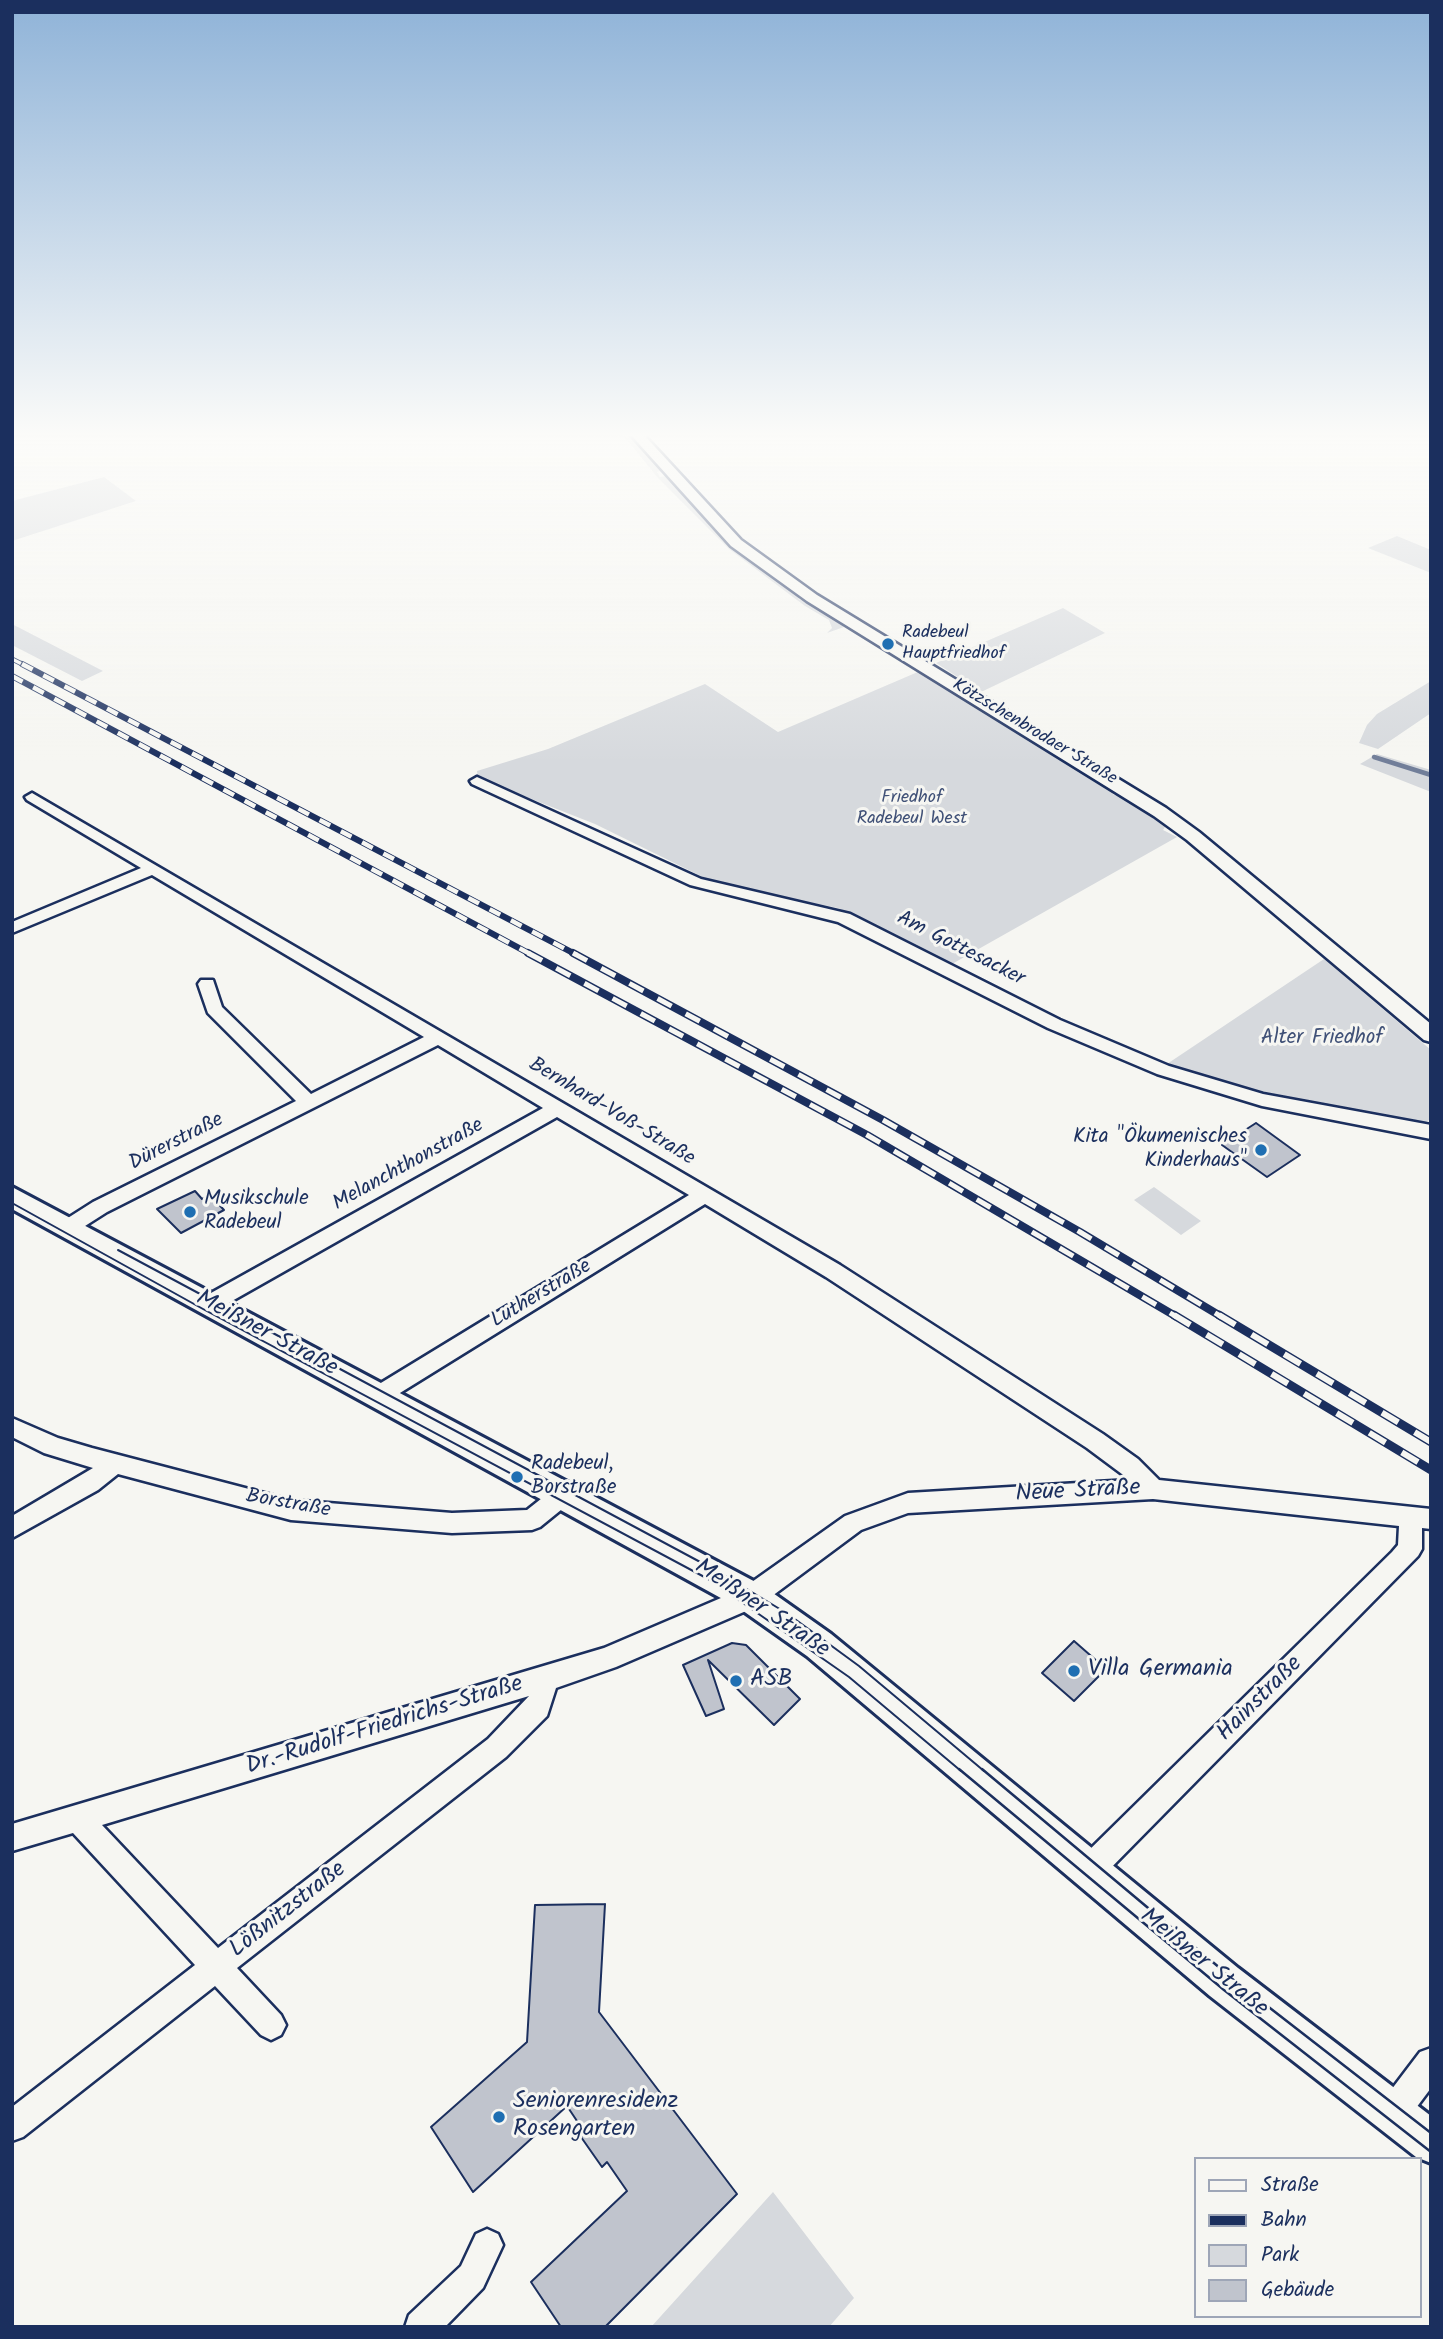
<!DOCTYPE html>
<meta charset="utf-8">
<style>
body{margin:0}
#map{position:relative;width:1443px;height:2339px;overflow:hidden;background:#f6f6f2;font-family:Kalam,sans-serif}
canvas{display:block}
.frame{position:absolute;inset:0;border:14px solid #1b2f5e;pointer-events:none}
.legend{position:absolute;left:1194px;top:2157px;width:228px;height:161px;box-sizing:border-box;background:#f6f6f2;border:2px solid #9ea6b7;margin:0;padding:9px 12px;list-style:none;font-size:21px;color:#1b2f5e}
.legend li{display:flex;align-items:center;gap:14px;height:35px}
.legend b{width:35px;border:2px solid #9ea6b7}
</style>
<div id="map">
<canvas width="1443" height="2339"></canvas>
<div class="frame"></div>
<ul class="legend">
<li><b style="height:9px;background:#f6f6f2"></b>Straße</li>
<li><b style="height:9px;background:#1b2f5e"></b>Bahn</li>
<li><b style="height:19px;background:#d6d9dd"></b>Park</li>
<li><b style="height:19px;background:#c0c4cd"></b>Gebäude</li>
</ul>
</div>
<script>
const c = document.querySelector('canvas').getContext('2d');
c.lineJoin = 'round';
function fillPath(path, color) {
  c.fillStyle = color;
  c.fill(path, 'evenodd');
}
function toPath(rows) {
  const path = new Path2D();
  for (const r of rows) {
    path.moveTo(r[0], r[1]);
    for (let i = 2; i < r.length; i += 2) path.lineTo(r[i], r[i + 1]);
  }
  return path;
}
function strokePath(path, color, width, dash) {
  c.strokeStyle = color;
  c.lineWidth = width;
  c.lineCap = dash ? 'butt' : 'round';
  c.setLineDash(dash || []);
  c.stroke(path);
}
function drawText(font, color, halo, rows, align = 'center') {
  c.font = font + ' Kalam,sans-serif';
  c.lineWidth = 6;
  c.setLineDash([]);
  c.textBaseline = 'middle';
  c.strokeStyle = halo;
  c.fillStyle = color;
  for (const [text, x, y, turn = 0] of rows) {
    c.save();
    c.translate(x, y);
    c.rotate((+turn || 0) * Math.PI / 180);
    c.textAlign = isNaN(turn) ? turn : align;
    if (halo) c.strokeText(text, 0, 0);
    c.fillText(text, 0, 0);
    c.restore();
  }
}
fillPath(toPath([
 [623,435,629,435,661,471,657,472,660,477,666,476,724,541,801,597,798,599,808,602,844,627,827,633,832,628,829,620,805,606,729,549,658,478],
 [104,477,136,501,12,541,12,501],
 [1397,536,1431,550,1431,573,1368,548],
 [1063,608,1105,633,981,692,936,663],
 [12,624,103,671,82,681,12,645],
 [920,671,1114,790,1112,793,1114,795,1128,797,1162,821,1165,827,1163,830,1177,837,952,964,838,908,717,884,595,824,478,778,477,771,548,749,705,684,778,732],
 [1431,681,1431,713,1378,749,1359,743,1367,725,1377,714],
 [1377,754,1431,770,1431,792,1360,764],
 [1324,959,1431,1050,1431,1119,1424,1123,1267,1093,1167,1064],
 [1154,1187,1201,1221,1181,1235,1134,1200],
 [773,2192,854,2298,829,2327,651,2327]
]), '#d6d9dd');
strokePath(toPath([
 [1374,757,1431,775]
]), '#717e99', 4.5);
const building = toPath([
 [1256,1123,1300,1155,1267,1177,1222,1145,1256,1123],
 [195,1191,202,1199,210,1195,224,1210,181,1233,157,1209,195,1191],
 [1074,1641,1106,1669,1074,1701,1042,1673,1074,1641],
 [732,1643,746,1645,800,1699,774,1725,708,1660,724,1709,706,1716,683,1665,732,1643],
 [605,1904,599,2012,737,2194,605,2327,561,2327,531,2282,627,2191,607,2162,602,2167,581,2137,585,2133,567,2106,473,2192,431,2127,527,2042,535,1905,605,1904]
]);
fillPath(building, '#c0c4cd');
strokePath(building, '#1b2f5e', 2);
const minor = toPath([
 [477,777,701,879,850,914,1060,1020,1169,1066,1263,1094,1431,1125,1431,1139,1262,1106,1157,1074,1048,1028,838,922,690,885,472,784,470,781,477,777],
 [32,793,840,1265,1103,1434,1138,1459,1159,1480,1431,1509,1431,1529,1422,1528,1422,1549,1418,1556,1098,1881,1088,1885,1078,1881,1074,1871,1078,1861,1392,1552,1398,1545,1399,1526,1153,1499,908,1513,861,1530,760,1605,616,1667,556,1688,547,1716,506,1757,237,1968,281,2015,286,2025,281,2035,271,2040,261,2035,215,1986,23,2137,12,2141,12,2107,195,1965,73,1833,12,1851,12,1824,604,1648,742,1589,845,1516,908,1493,1130,1480,1087,1448,826,1277,705,1204,387,1401,379,1404,371,1401,368,1395,371,1389,689,1195,557,1117,216,1310,209,1312,202,1310,199,1304,202,1298,543,1108,438,1045,107,1212,74,1233,67,1235,60,1233,57,1228,60,1223,93,1202,296,1101,208,1013,198,984,201,980,213,980,222,1007,311,1094,424,1037,152,875,12,933,12,922,141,868,27,800,25,797,32,793],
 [529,1696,488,1739,218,1948,102,1825,529,1696],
 [12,1418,58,1438,92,1448,291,1500,452,1513,527,1510,556,1487,564,1484,572,1487,576,1494,572,1501,540,1527,532,1530,452,1533,291,1520,118,1474,98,1490,12,1538,12,1516,93,1468,44,1453,12,1437,12,1418],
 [1431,2048,1431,2088,1404,2124,1393,2128,1382,2124,1378,2113,1382,2102,1420,2052,1431,2048],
 [487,2229,498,2234,503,2245,483,2288,445,2327,405,2327,409,2315,461,2266,476,2234,487,2229]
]);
const tertiary = toPath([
 [631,435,644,435,741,540,817,595,1166,808,1199,832,1431,1024,1431,1042,1424,1040,1187,840,1154,816,807,601,731,546,631,435]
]);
const secondary = toPath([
 [12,1187,763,1586,831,1634,1238,1968,1431,2116,1431,2163,1416,2157,1210,1996,807,1656,739,1608,12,1209,12,1187]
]);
strokePath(minor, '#1b2f5e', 5);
strokePath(tertiary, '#1b2f5e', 5);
strokePath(secondary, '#1b2f5e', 6);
fillPath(minor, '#f6f6f2');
fillPath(tertiary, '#f6f6f2');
fillPath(secondary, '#f6f6f2');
strokePath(toPath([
 [12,1203,203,1309,710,1580,849,1677,961,1771],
 [118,1250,717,1571,788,1614,859,1666,984,1771]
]), '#1b2f5e', 2);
strokePath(toPath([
 [959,1769,1224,1990,1431,2152],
 [982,1769,1239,1984,1431,2133]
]), '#1b2f5e', 2.5);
const railFar3 = toPath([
 [12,659,26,666]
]);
const railFar2 = toPath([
 [22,664,577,955],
 [12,676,532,955]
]);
const railFar1 = toPath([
 [528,953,867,1135,1177,1317],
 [573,953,883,1120,1080,1232,1222,1317]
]);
const rail = toPath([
 [1174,1315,1431,1470],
 [1219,1315,1431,1442]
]);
strokePath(railFar3, '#1b2f5e', 5);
strokePath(railFar2, '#1b2f5e', 6);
strokePath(railFar1, '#1b2f5e', 8);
strokePath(rail, '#1b2f5e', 9);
strokePath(railFar3, '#f6f6f2', 3.5, [10]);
strokePath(railFar2, '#f6f6f2', 4.5, [12]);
strokePath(railFar1, '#f6f6f2', 5, [16]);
strokePath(rail, '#f6f6f2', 6, [19]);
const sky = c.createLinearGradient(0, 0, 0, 763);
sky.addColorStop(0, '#8fb3d8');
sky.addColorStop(0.57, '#fbfbf9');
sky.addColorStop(1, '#fbfbf900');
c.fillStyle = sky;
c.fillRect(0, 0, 1443, 763);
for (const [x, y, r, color] of [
 [888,644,7,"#1f6fb2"],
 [1261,1150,7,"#1f6fb2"],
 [190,1212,7,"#1f6fb2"],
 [517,1477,7,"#1f6fb2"],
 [1074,1671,7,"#1f6fb2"],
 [736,1681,7,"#1f6fb2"],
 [499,2117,7,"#1f6fb2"]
]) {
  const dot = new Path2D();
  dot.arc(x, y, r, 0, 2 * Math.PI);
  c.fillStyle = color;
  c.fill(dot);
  strokePath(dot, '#f6f6f2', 2.5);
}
drawText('18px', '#1b2f5e', '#f6f6f2', [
 ["Radebeul",902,634],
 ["Hauptfriedhof",902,655]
], 'left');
drawText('18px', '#1b2f5e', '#f6f6f2', [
 ["Kötzschenbrodaer Straße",1034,733,31]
]);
drawText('18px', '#405177', '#f6f6f2', [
 ["Friedhof",912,799],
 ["Radebeul West",912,820]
]);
drawText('21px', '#1b2f5e', '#f6f6f2', [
 ["Am Gottesacker",960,950,27],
 ["Bernhard-Voß-Straße",611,1113,31],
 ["Dürerstraße",177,1143,-27],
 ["Melanchthonstraße",409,1166,-29],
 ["Lutherstraße",542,1295,-31],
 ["Borstraße",288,1505,10]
]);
drawText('21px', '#405177', '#f6f6f2', [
 ["Alter Friedhof",1322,1039]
]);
drawText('21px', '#1b2f5e', '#f6f6f2', [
 ["Kita \"Ökumenisches",1247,1138,"right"],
 ["Kinderhaus\"",1247,1162,"right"],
 ["Musikschule",204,1200],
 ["Radebeul",204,1224],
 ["Radebeul,",531,1465],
 ["Borstraße",531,1489]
], 'left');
drawText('24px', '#1b2f5e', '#f6f6f2', [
 ["Meißner Straße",266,1335,28],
 ["Neue Straße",1078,1493,-3],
 ["Meißner Straße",761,1610,34],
 ["Hainstraße",1261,1700,-45],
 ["Dr.-Rudolf-Friedrichs-Straße",385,1727,-17],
 ["Lößnitzstraße",289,1911,-38],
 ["Meißner Straße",1203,1964,39]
]);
drawText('24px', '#1b2f5e', '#f6f6f2', [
 ["Villa Germania",1088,1671],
 ["ASB",750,1681],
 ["Seniorenresidenz",513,2103],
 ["Rosengarten",513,2131]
], 'left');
</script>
